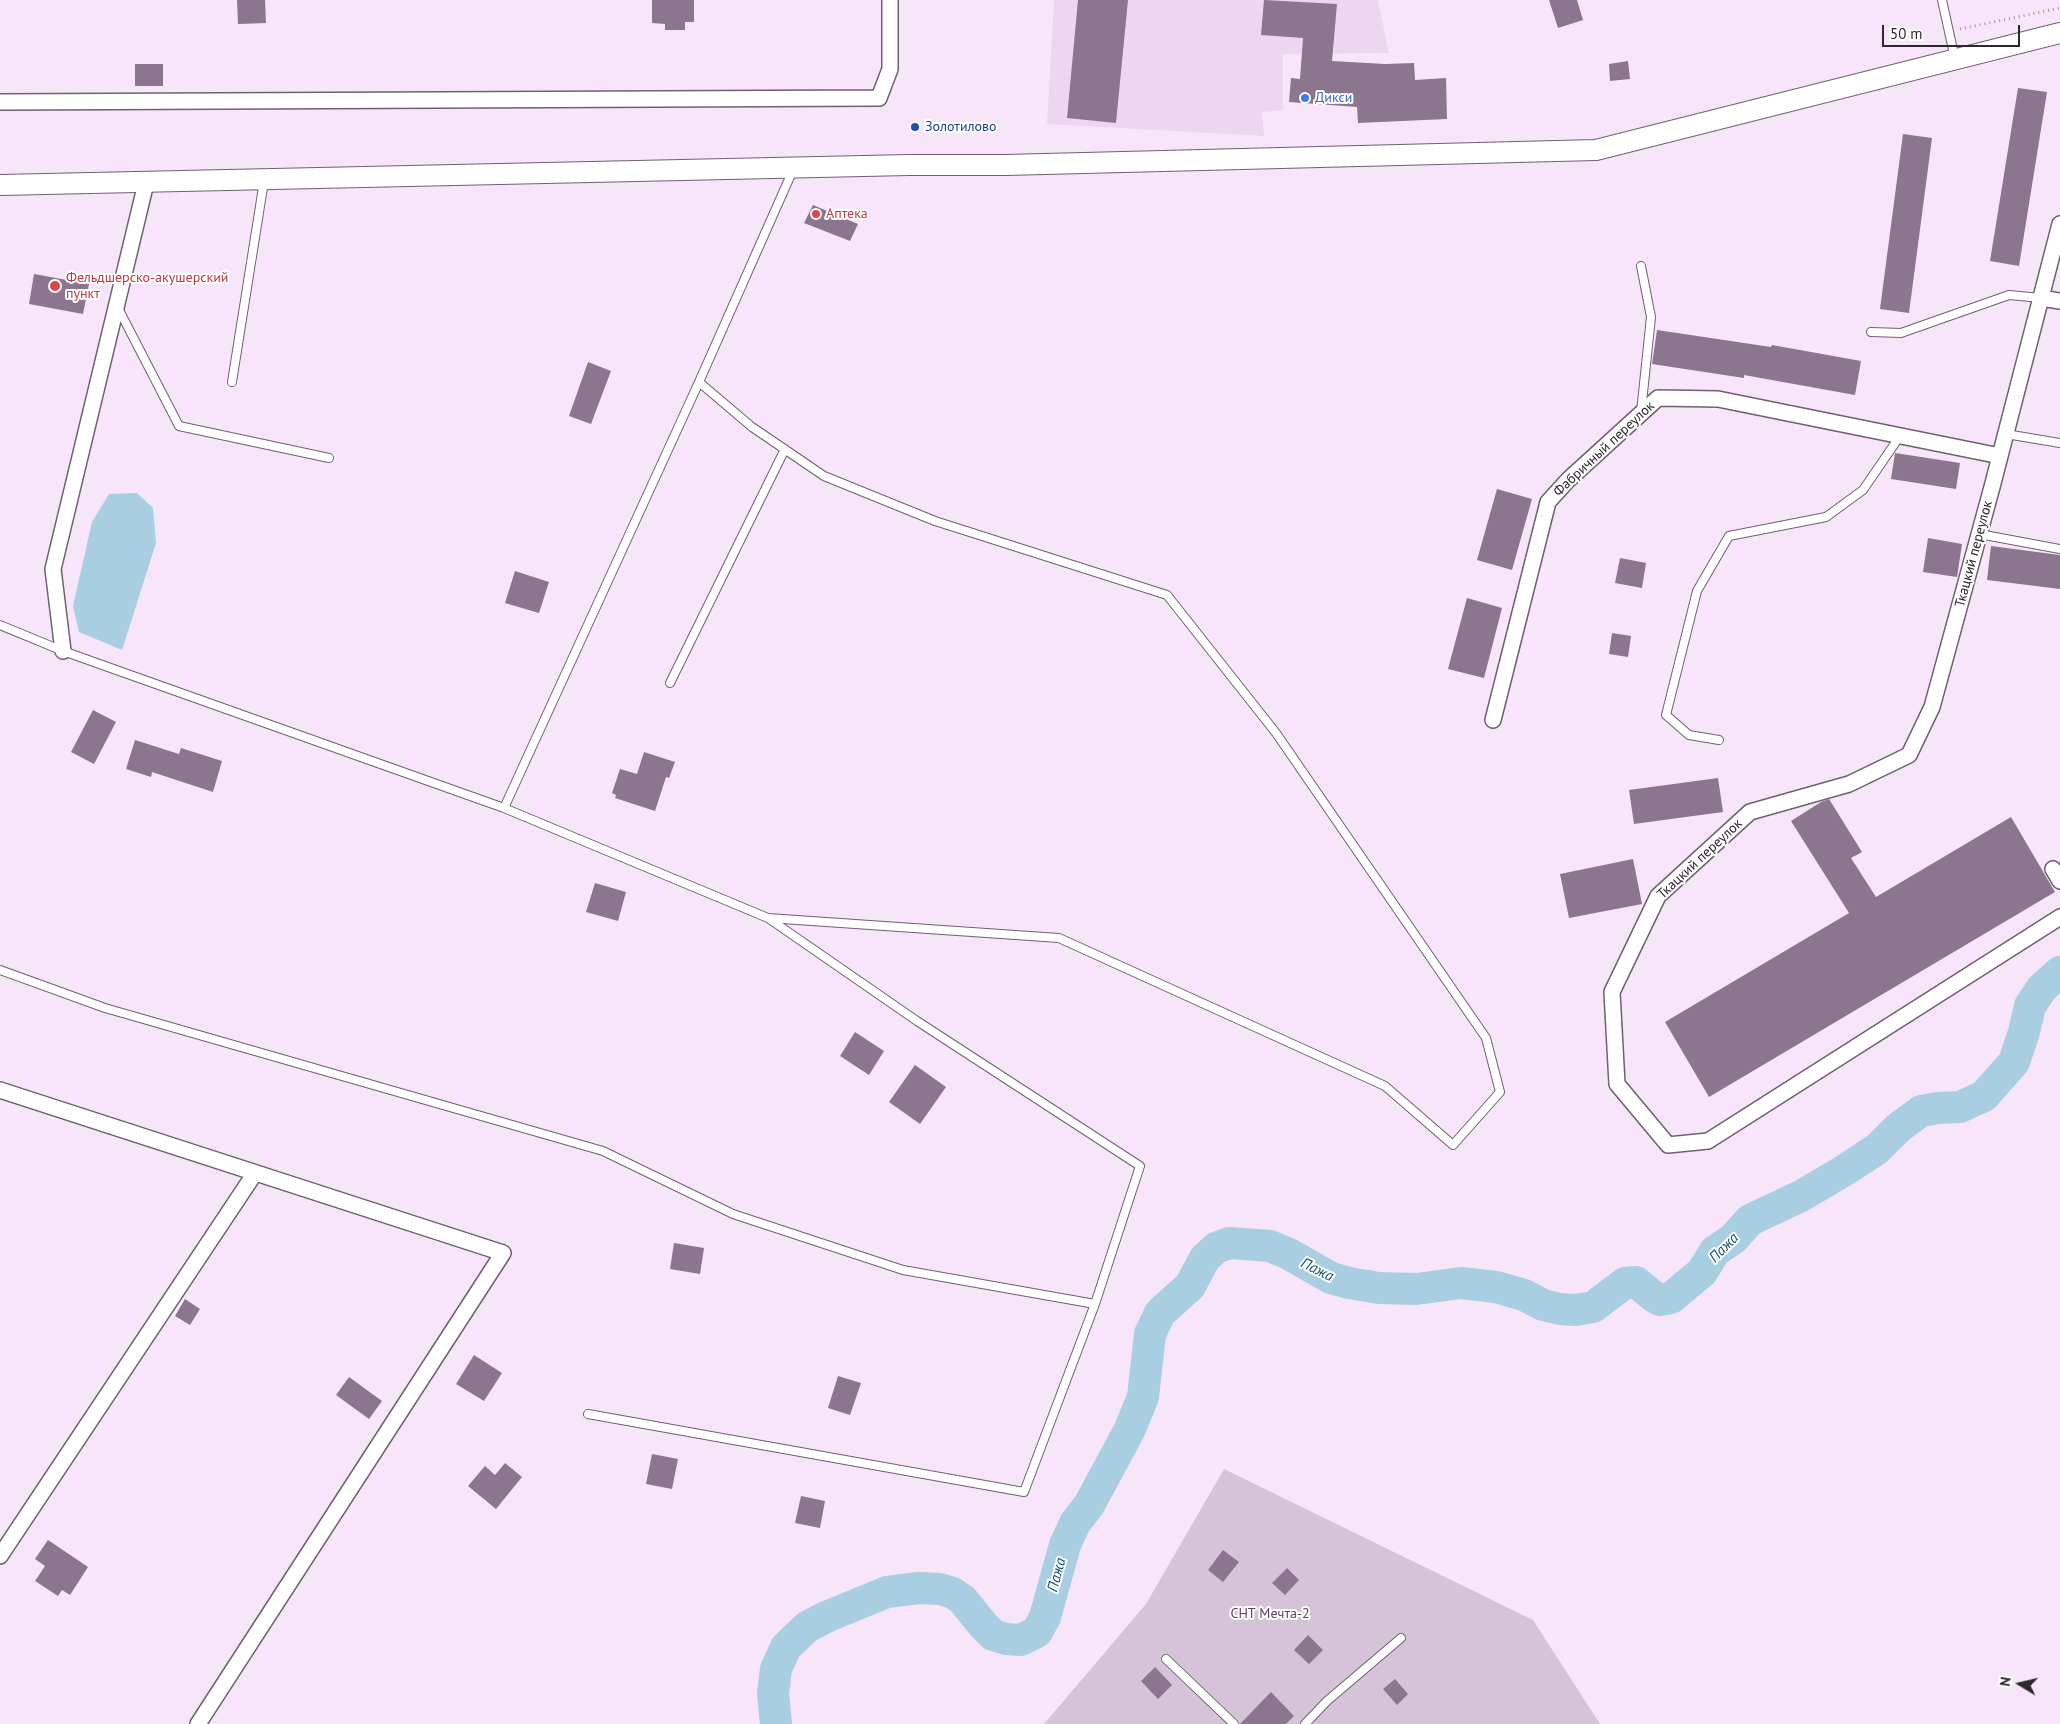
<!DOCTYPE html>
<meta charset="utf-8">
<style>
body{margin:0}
#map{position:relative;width:2060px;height:1724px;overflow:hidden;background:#f7e6f9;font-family:"PT Sans",sans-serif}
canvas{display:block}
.north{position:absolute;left:1995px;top:1659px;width:50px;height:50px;-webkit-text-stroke:4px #fff;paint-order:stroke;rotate:279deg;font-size:14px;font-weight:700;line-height:20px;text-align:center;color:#2c262d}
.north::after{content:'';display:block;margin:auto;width:18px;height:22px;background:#2c262d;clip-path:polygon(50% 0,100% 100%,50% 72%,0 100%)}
.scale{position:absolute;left:1882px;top:25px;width:138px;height:22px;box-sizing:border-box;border:2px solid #2c262d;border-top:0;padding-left:6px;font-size:15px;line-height:18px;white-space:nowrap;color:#2c262d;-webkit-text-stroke:4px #fff;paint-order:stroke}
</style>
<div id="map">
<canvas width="2060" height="1724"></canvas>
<div class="north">N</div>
<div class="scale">50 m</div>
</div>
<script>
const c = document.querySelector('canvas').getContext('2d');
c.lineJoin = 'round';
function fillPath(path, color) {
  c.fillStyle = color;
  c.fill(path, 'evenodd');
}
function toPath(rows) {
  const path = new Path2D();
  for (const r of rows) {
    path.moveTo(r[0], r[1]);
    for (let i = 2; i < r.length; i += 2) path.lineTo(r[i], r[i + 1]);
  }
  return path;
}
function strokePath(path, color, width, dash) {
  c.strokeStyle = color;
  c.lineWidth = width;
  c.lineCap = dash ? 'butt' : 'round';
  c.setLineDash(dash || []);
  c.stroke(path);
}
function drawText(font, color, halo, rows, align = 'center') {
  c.font = font + ' "PT Sans",sans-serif';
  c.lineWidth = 4;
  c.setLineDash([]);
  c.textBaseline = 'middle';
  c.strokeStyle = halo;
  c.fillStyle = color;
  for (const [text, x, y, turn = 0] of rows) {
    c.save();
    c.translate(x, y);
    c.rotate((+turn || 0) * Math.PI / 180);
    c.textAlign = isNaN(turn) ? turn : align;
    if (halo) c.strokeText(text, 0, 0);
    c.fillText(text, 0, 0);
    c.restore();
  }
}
fillPath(toPath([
 [1054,0,1378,0,1389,53,1283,54,1283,110,1262,112,1264,136,1047,124]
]), '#edd7f0');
fillPath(toPath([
 [1224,1469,1533,1620,1600,1724,1044,1724,1146,1604]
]), '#d5c3d8');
fillPath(toPath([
 [137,493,153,508,156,543,122,650,79,632,73,606,92,522,109,494]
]), '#a9cde1');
strokePath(toPath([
 [776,1724,773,1693,776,1669,786,1647,807,1627,826,1617,887,1592,919,1588,940,1589,953,1593,963,1600,983,1625,993,1635,1006,1639,1021,1640,1037,1632,1045,1617,1065,1545,1075,1523,1089,1505,1129,1431,1143,1397,1150,1334,1160,1313,1190,1286,1205,1258,1216,1248,1229,1243,1270,1246,1289,1254,1331,1278,1349,1283,1379,1288,1416,1289,1461,1283,1496,1287,1524,1295,1543,1305,1560,1309,1575,1310,1593,1307,1625,1283,1636,1282,1653,1296,1660,1300,1671,1298,1702,1272,1715,1251,1733,1239,1750,1220,1801,1196,1845,1170,1877,1149,1898,1128,1921,1111,1938,1108,1960,1107,1984,1096,2014,1062,2024,1032,2030,1006,2042,988,2060,972]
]), '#a9cde1', 32);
fillPath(toPath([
 [237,0,265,0,266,23,238,24],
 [652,0,694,0,694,22,685,22,685,30,665,30,665,24,652,23],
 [1078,0,1128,0,1116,123,1067,118],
 [1264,0,1337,4,1332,61,1385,64,1414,63,1415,80,1446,78,1447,119,1358,123,1357,107,1289,102,1291,78,1300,79,1303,38,1261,35],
 [1549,0,1577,0,1583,20,1558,28],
 [1628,61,1630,79,1610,81,1609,64],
 [135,64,163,64,163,86,135,86],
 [2018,88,2047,92,2019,266,1990,261],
 [1903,134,1932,138,1909,313,1880,309],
 [813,205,858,224,850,241,804,223],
 [34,274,89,284,83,314,29,304],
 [1657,330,1771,347,1772,345,1861,361,1855,395,1744,375,1744,378,1652,364],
 [588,362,611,371,591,424,569,416],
 [1895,453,1960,463,1956,489,1891,479],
 [1497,489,1532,499,1512,570,1477,560],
 [1928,538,1962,544,1957,577,1923,572],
 [1991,546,2060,555,2060,589,1987,580],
 [1620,558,1646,563,1642,588,1615,583],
 [515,571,549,582,539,613,505,603],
 [1467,598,1502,608,1484,678,1448,669],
 [1612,633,1631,636,1628,657,1609,654],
 [93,710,116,722,94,764,71,752],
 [135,740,179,754,181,748,222,761,213,792,152,772,151,777,126,769],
 [644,752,675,762,669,778,666,777,655,811,615,798,616,795,612,793,620,769,637,774],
 [1718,778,1723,812,1634,824,1629,790],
 [1829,799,1862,852,1851,858,1876,897,2011,817,2055,892,1709,1097,1665,1022,1849,913,1791,821,1821,802],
 [1633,859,1642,904,1569,918,1560,874],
 [595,883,626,892,618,921,586,912],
 [855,1032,884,1051,869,1075,840,1056],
 [915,1065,946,1087,920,1124,889,1102],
 [674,1243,704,1248,700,1274,670,1269],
 [185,1299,200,1309,190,1325,175,1316],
 [474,1355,502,1373,484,1401,456,1384],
 [838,1376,861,1383,850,1415,828,1408],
 [349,1377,382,1401,369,1419,336,1395],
 [652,1454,678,1459,672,1489,646,1484],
 [505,1463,522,1477,496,1509,468,1486,485,1466,495,1475],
 [801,1496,825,1501,820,1528,795,1523],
 [48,1540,88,1567,70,1595,62,1590,58,1596,35,1581,45,1566,35,1559],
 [1223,1550,1239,1562,1223,1582,1208,1570],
 [1287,1568,1299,1580,1285,1595,1272,1583],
 [1308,1635,1323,1650,1309,1664,1294,1650],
 [1155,1667,1172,1685,1158,1699,1141,1681],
 [1395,1679,1408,1694,1397,1705,1383,1689],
 [1271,1692,1294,1716,1286,1724,1240,1724]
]), '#8c758f');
const service = toPath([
 [1942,0,1955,59],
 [1641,266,1651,317,1641,412],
 [117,306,179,426,329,458],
 [1871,332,1901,333,2009,295,2041,298],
 [232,382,264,181],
 [699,382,752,427,824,476,935,521,1167,595,1276,733,1486,1038,1500,1092,1453,1145,1385,1086,1059,938,768,918],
 [2006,434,2060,443],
 [1979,534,2060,549],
 [0,625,63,651,504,808,768,918,917,1021,1140,1166,1095,1304],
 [670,683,785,449],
 [1719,740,1689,735,1666,715,1697,591,1729,536,1826,517,1863,490,1900,436],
 [504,808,699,382,793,170],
 [0,970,105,1008,603,1151,733,1214,903,1270,1095,1304,1024,1492,588,1414],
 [1166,1659,1234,1724],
 [1305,1724,1327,1701,1401,1638]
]);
const minor = toPath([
 [0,102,879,98,890,69,890,0],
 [2060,224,1992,487,1932,707,1909,755,1849,784,1750,812,1658,896,1612,992,1617,1084,1668,1145,1708,1141,2060,917],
 [2041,298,2060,301],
 [63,651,53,569,146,183],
 [1493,720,1548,502,1568,480,1658,398,1718,399,2000,456],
 [2053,869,2060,881],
 [0,1090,503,1253,198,1724],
 [0,1556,255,1173]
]);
const secondary = toPath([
 [0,185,909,165,1005,165,1596,150,2060,33]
]);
strokePath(service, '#6e6070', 10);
strokePath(minor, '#6e6070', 18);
strokePath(secondary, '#6e6070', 22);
strokePath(toPath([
 [1960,29,2060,8]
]), '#a296a4', 3, [1, 4]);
strokePath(service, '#fff', 8);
strokePath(minor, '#fff', 15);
strokePath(secondary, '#fff', 20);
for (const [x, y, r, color] of [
 [1305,98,5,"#3f7fe0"],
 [915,127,5,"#1a4fb4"],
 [816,214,5,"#e0444e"],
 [55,286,6,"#e0444e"]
]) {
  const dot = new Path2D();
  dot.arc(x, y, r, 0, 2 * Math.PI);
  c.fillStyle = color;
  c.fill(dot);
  strokePath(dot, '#fff', 2);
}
drawText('14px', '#366cbe', '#fff', [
 ["Дикси",1315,98]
], 'left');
drawText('14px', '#164399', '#fff', [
 ["Золотилово",925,127]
], 'left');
drawText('14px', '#be3a42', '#fff', [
 ["Аптека",826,214],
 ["Фельдшерско-акушерский",66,278],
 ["пункт",66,294]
], 'left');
drawText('14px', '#2c262d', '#fff', [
 ["Фабричный переулок",1604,449,-43],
 ["Ткацкий переулок",1974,554,-75],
 ["Ткацкий переулок",1700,859,-43]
]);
drawText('14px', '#613e66', '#fff', [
 ["СНТ Мечта-2",1270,1614]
]);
drawText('italic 15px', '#0d516d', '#fff', [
 ["Пажа",1724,1248,-45],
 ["Пажа",1317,1270,26],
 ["Пажа",1057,1575,-75]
]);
</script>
